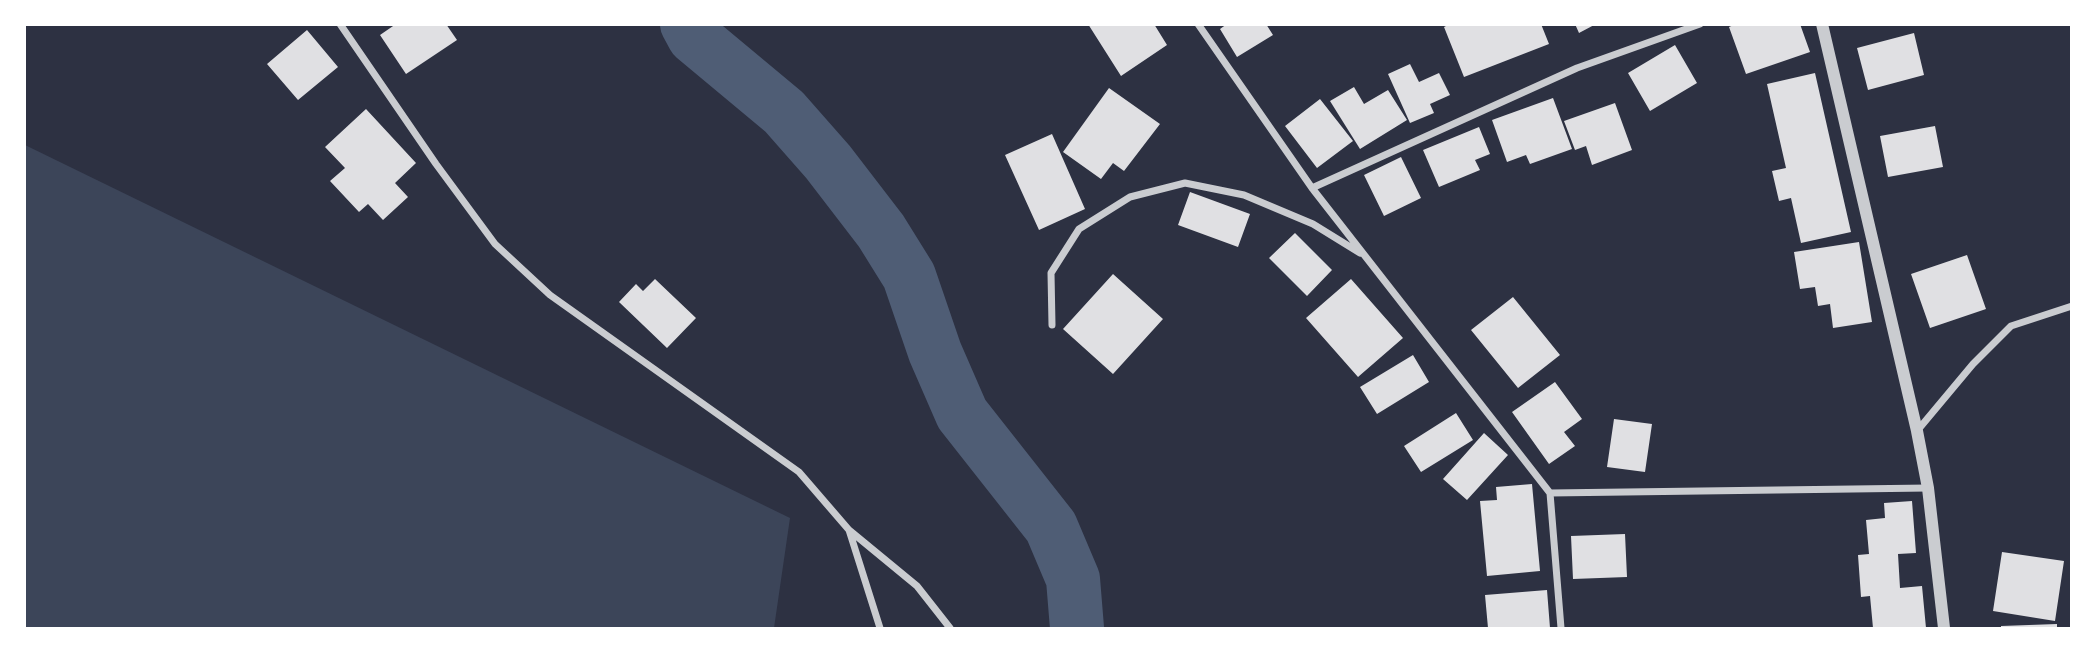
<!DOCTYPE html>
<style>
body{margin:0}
#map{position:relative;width:2096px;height:653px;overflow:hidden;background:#2d3142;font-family:Commissioner,sans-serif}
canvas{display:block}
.frame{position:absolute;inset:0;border:26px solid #fff;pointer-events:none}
</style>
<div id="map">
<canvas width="2096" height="653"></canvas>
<div class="frame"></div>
</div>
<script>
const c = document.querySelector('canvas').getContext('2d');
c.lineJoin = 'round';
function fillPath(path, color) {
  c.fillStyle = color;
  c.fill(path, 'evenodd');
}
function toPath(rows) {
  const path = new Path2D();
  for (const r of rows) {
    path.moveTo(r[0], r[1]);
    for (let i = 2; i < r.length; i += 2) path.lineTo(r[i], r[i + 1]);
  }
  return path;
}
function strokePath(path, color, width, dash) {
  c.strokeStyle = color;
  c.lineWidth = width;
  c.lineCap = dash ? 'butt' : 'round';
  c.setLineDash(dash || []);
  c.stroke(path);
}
fillPath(toPath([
 [25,145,790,518,774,628,25,628]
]), '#3c4559');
strokePath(toPath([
 [687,24,694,37,784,112,828,162,881,231,909,276,935,352,962,414,1051,527,1073,579,1077,628]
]), '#4f5d75', 54);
fillPath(toPath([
 [396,24,446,24,457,40,406,74,380,35],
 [1088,24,1154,24,1167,45,1121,76],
 [1227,24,1266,24,1273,35,1237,57,1220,29],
 [1450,24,1541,24,1549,44,1464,77,1444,27],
 [1575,24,1596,24,1579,33],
 [1736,24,1800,24,1810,52,1746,74,1729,27],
 [307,30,338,67,298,100,267,64],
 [1914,33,1924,75,1868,90,1857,48],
 [1675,45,1697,83,1650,111,1628,73],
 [1410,64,1419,82,1439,73,1450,95,1430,104,1434,113,1410,123,1388,74],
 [1815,73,1851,232,1801,243,1791,198,1779,201,1772,171,1786,168,1767,84],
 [1354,87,1364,104,1388,90,1407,120,1360,149,1330,101],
 [1109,88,1160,124,1124,171,1113,163,1101,179,1063,152],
 [1553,98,1572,149,1530,164,1526,155,1507,162,1492,120],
 [1320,99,1353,141,1317,168,1285,126],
 [1615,103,1632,150,1592,165,1586,146,1575,150,1564,121],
 [366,109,416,163,395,183,408,197,383,220,368,204,359,212,330,181,345,168,325,147],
 [1935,126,1943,167,1888,177,1880,136],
 [1479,127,1490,154,1475,160,1480,170,1439,187,1423,150],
 [1052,134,1085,209,1039,230,1005,155],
 [1401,157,1421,198,1384,216,1364,175],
 [1190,192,1250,214,1238,247,1178,225],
 [1295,233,1332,270,1307,296,1269,258],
 [1859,242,1872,322,1833,328,1830,304,1818,306,1815,287,1800,289,1794,252],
 [1967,255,1986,309,1930,328,1911,274],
 [1113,274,1163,319,1113,374,1063,329],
 [655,279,696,318,667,348,619,302,636,284,643,291],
 [1351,279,1403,338,1358,377,1306,318],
 [1513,297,1560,355,1518,388,1471,330],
 [1413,355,1429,382,1377,414,1360,387],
 [1555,382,1582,419,1564,432,1575,446,1549,464,1512,412],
 [1456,413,1473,440,1421,472,1404,446],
 [1614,419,1652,424,1645,472,1607,467],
 [1484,433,1508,455,1467,500,1443,479],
 [1532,484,1540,571,1487,576,1480,501,1497,500,1496,487],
 [1912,501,1916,553,1898,554,1900,588,1922,586,1926,628,1873,628,1870,596,1861,597,1858,555,1869,554,1866,520,1885,518,1884,503],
 [1625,534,1627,577,1573,579,1571,536],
 [2002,552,2064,561,2055,621,1993,611],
 [1547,590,1550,628,1488,628,1485,595],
 [2057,624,2057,628,2001,628,2001,626]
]), '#e0e0e3');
strokePath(toPath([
 [340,24,436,164,495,244,550,295,799,472,849,530,880,628],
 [1198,24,1312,188,1550,493,1561,628],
 [1312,188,1577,68,1700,24],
 [1052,325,1051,273,1079,229,1130,197,1185,183,1244,195,1313,224,1360,253],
 [1917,431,1973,364,2011,326,2072,306],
 [1550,493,1928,488],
 [849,530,917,586,950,628]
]), '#caccd0', 7);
strokePath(toPath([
 [1822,24,1917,431,1928,488,1944,628]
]), '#caccd0', 12);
</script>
